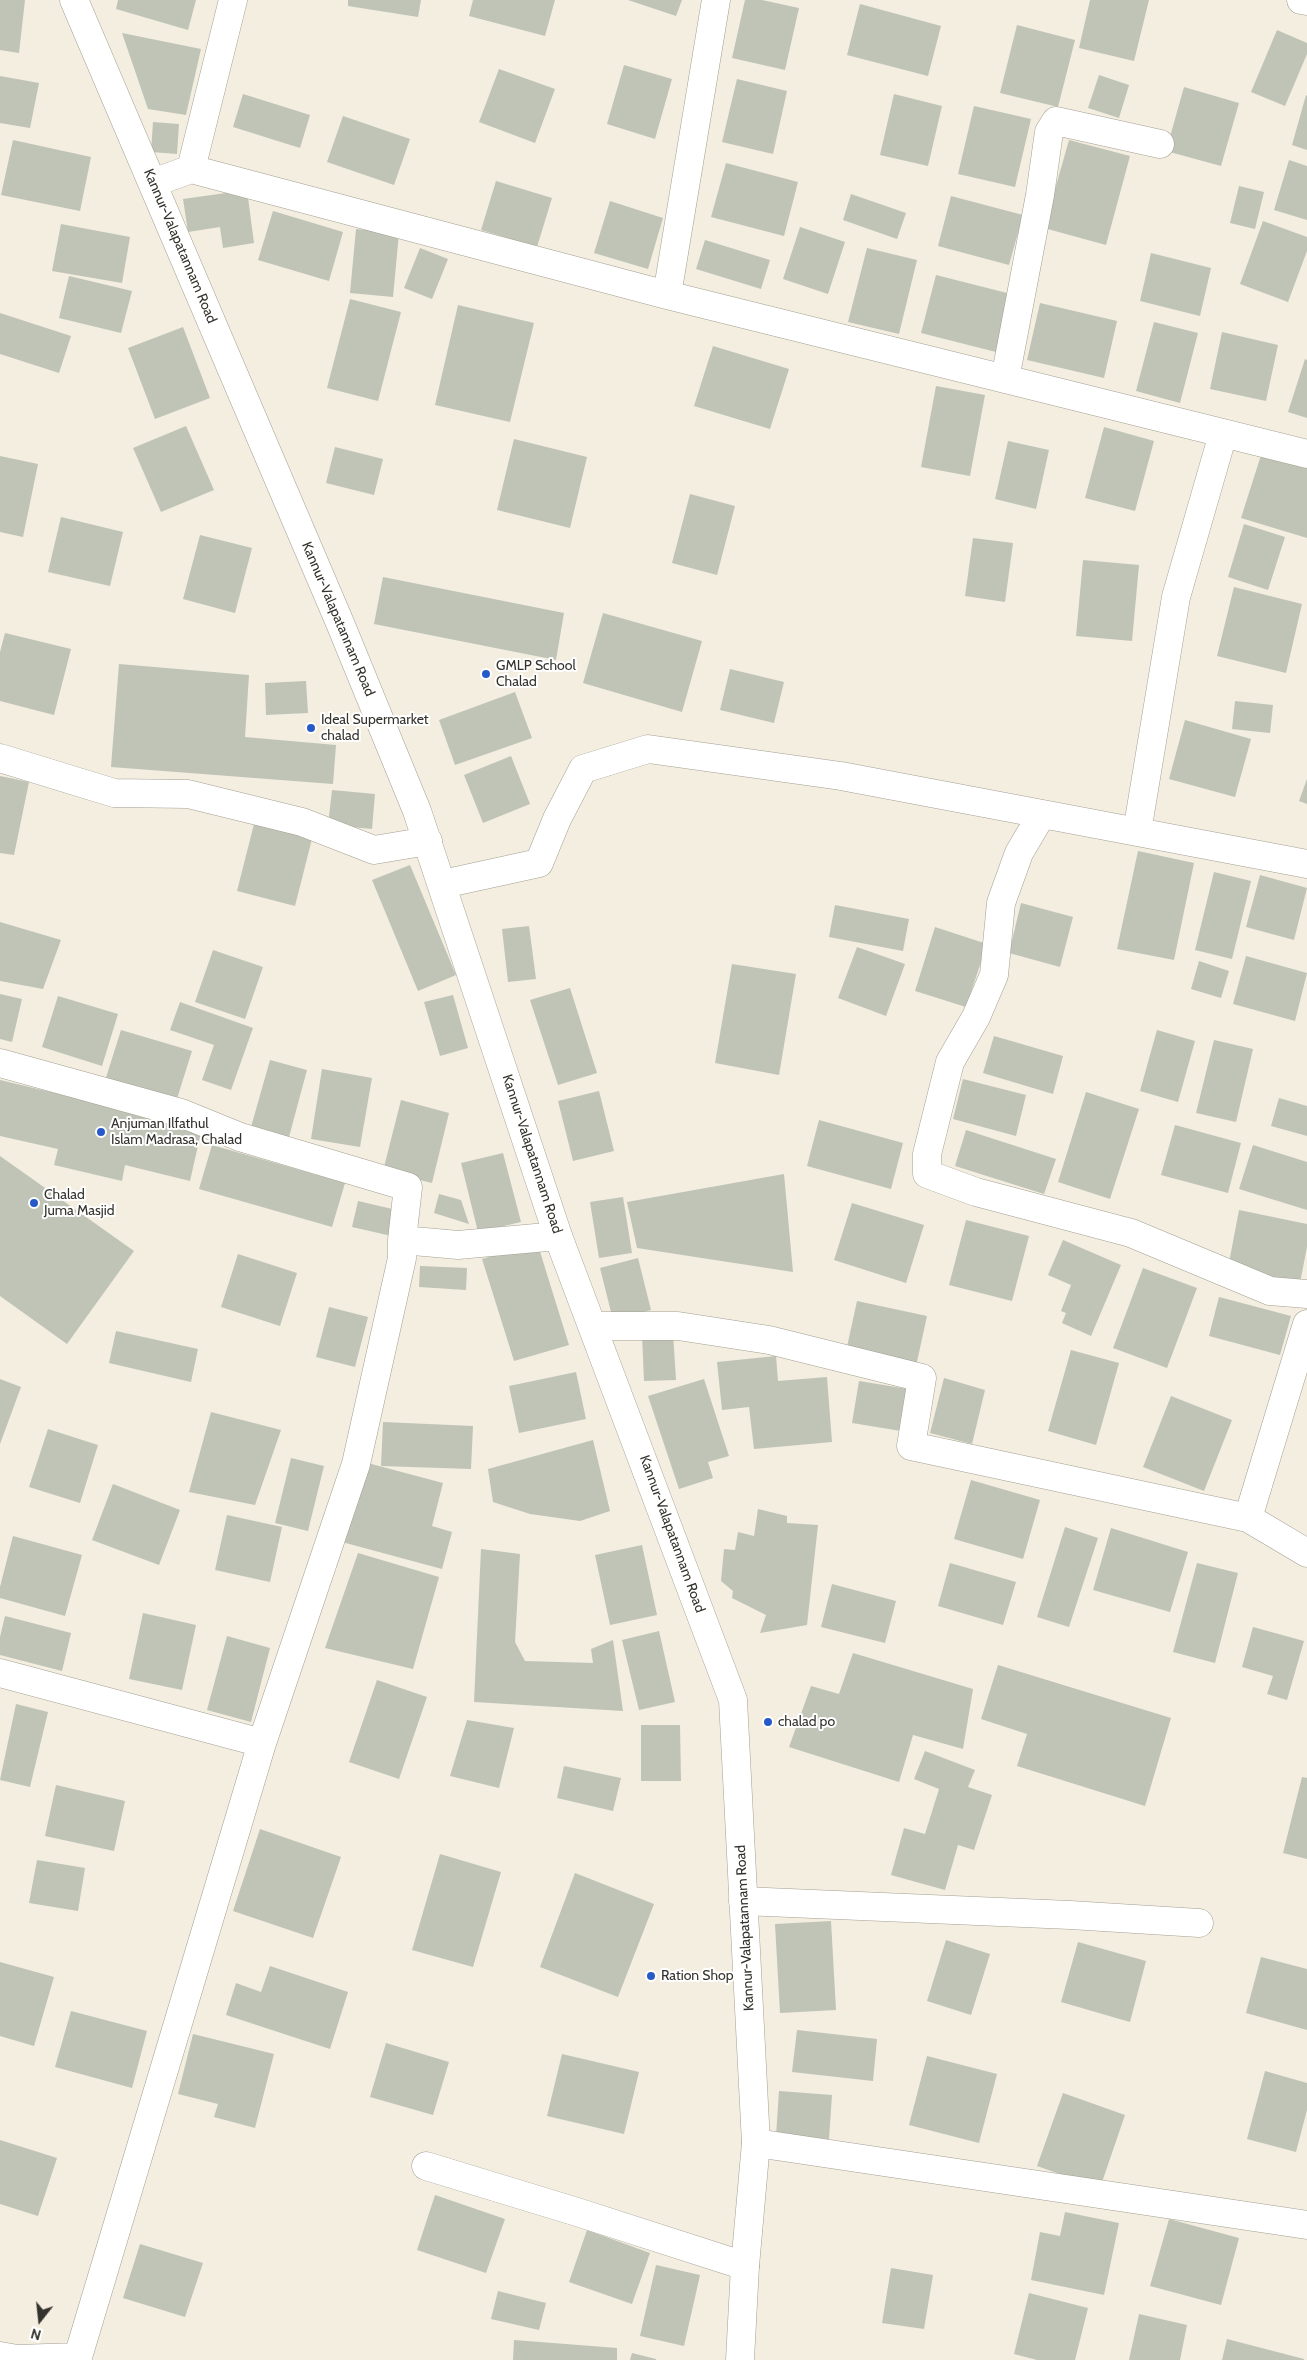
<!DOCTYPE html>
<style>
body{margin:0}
#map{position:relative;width:1307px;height:2360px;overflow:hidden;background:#f3eee0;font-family:Cabin,sans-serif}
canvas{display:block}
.north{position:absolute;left:15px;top:2295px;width:50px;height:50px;-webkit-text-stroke:4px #fff;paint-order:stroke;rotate:196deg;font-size:14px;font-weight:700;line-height:20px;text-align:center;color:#34322c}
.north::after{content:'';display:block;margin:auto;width:18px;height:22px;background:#34322c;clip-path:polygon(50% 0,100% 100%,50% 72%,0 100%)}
</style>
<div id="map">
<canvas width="1307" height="2360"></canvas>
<div class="north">N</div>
</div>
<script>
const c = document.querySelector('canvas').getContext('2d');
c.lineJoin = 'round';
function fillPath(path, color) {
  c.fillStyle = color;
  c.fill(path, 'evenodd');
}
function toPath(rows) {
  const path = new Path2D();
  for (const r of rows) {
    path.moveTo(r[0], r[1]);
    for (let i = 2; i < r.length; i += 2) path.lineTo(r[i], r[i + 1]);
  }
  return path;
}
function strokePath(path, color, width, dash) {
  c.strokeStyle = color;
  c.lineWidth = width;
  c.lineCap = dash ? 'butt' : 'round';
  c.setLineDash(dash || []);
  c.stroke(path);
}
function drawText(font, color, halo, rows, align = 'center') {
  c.font = font + ' Cabin,sans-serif';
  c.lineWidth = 4;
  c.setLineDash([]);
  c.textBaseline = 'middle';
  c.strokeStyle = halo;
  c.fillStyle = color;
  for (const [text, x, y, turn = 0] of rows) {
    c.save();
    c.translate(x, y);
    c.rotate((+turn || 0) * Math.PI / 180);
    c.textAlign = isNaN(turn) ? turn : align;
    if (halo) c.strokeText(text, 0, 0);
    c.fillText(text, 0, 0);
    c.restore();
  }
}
fillPath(toPath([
 [0,0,25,0,19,53,0,50],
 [118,0,196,0,188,30,116,9],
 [348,0,421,0,418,17,348,6],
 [473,0,555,0,545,36,469,16],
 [628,0,682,0,676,16],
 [745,0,762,0,799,8,785,70,732,58],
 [1090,0,1149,0,1134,61,1079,48],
 [860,4,941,26,928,76,847,55],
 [1017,25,1075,40,1058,107,1000,93],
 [1277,30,1307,43,1307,54,1285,106,1251,92],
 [122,33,201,49,186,115,148,109],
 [624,65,672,79,655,139,607,124],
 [499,69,555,89,535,143,479,122],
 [1099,75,1129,85,1119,118,1088,108],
 [0,76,39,83,30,128,0,123],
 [737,79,787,91,773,154,722,142],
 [1184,87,1239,103,1221,166,1166,151],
 [243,94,310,115,300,148,233,127],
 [894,94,942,106,928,166,880,155],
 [1306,95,1307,96,1307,150,1292,145],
 [974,106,1031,119,1015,187,958,174],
 [343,116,410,139,394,185,327,162],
 [153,122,179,124,177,154,151,152],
 [13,140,91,157,80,211,1,195],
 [1069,140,1130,156,1106,245,1044,228],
 [1289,160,1307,166,1307,220,1274,210],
 [726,163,798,182,784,236,711,217],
 [496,181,552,198,537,247,481,230],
 [1239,186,1264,192,1255,229,1230,223],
 [247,190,254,243,223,248,220,227,188,232,183,199],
 [851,194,906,213,897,239,843,220],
 [951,196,1023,215,1009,265,938,246],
 [610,201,663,218,648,269,594,253],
 [273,211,343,232,329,281,258,260],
 [1263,221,1307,237,1307,251,1288,302,1240,284],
 [61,224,130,237,122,283,52,271],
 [800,227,845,242,828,294,783,279],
 [356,229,399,233,393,297,350,293],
 [705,240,770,260,761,289,696,269],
 [420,248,448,259,432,299,404,288],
 [867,248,917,260,899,334,848,322],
 [1151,253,1211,268,1200,316,1140,301],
 [936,275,1011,294,996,352,921,333],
 [69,276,132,291,121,333,59,318],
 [350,299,401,312,378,401,327,388],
 [1040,303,1117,321,1104,378,1027,360],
 [458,305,534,323,510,422,435,405],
 [0,313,71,336,59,373,0,354],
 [1154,322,1198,333,1180,403,1136,391],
 [183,327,210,398,155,419,128,348],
 [1222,332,1278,345,1266,401,1210,389],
 [713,346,789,369,770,429,694,406],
 [1305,359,1307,360,1307,418,1288,412],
 [936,386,985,395,970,476,921,467],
 [186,426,214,490,161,512,133,448],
 [1104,427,1154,441,1135,511,1085,498],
 [514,439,587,457,570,528,497,510],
 [1008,441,1049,450,1036,509,995,499],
 [335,447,383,459,374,495,326,483],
 [1262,452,1307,466,1307,538,1241,518],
 [0,456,38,464,23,537,0,532],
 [690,494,735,506,717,575,672,563],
 [61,517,123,532,110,586,48,572],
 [1244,524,1285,537,1268,590,1228,577],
 [200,535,252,548,235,613,183,599],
 [973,538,1013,543,1005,602,965,596],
 [1083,560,1139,565,1132,641,1076,636],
 [383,577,564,613,556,660,374,624],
 [1234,587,1302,604,1286,673,1217,656],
 [603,613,702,641,682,712,583,683],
 [5,633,71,649,54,715,0,701,0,652],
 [119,664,249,675,245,737,336,745,333,784,111,767],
 [730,669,784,682,774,723,720,710],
 [306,681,308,713,266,715,265,683],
 [515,692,532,738,455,765,439,720],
 [1235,701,1273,705,1270,733,1232,729],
 [1185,720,1251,739,1235,797,1169,779],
 [511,756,530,804,483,823,464,775],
 [0,776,29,782,14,855,0,853],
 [1307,779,1307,804,1299,801],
 [332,790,375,794,372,829,328,825],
 [255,820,313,835,295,906,237,891],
 [1138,851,1194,863,1174,960,1117,949],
 [410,865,456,975,418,991,372,880],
 [1214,872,1251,881,1232,959,1195,950],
 [1260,875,1307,888,1294,940,1246,927],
 [1021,903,1073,917,1060,967,1009,953],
 [835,905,909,919,903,951,829,937],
 [0,922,61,940,43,989,0,981],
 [529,926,536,979,508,982,502,929],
 [935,927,987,944,966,1007,915,991],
 [857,947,905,964,886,1016,838,998],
 [213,950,263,967,245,1019,195,1002],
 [1246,956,1307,973,1295,1021,1233,1004],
 [1199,961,1229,971,1221,998,1191,989],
 [732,964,796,974,779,1075,715,1063],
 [570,988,597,1073,558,1085,530,1000],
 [0,994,22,999,12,1042,0,1039],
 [453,995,468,1048,440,1056,424,1002],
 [58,996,118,1014,102,1066,42,1047],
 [180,1002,253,1028,231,1090,202,1080,214,1045,170,1030],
 [121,1030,192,1051,175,1105,104,1084],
 [1157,1030,1195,1041,1178,1102,1140,1091],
 [994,1036,1063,1056,1053,1094,983,1073],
 [1214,1040,1253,1049,1236,1122,1196,1113],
 [270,1060,307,1070,289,1137,251,1127],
 [322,1069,372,1078,360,1147,311,1139],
 [963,1079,1026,1095,1016,1136,953,1119],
 [0,1080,202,1128,190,1181,125,1165,122,1181,54,1165,58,1149,0,1136],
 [599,1091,614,1151,573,1161,558,1101],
 [1086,1092,1139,1109,1110,1199,1058,1182],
 [1279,1098,1307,1106,1307,1136,1271,1126],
 [401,1100,449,1113,432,1183,383,1171],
 [819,1120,903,1143,891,1189,807,1166],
 [1175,1125,1241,1143,1228,1193,1161,1175],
 [966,1130,1056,1159,1044,1194,955,1166],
 [212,1145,345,1183,332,1227,199,1189],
 [1253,1145,1307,1162,1307,1210,1239,1189],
 [503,1153,521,1222,478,1232,461,1163],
 [0,1156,134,1251,67,1344,0,1296],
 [784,1174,793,1272,637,1248,627,1202],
 [439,1194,461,1200,469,1224,434,1213],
 [623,1197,632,1253,599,1258,590,1202],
 [358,1201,401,1211,396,1237,352,1227],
 [852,1203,924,1225,906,1283,834,1260],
 [1239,1210,1307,1224,1307,1247,1300,1283,1228,1268],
 [966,1220,1029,1236,1012,1301,949,1285],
 [1063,1240,1121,1265,1091,1336,1062,1323,1066,1313,1061,1311,1071,1285,1048,1275],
 [537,1242,569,1345,514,1361,482,1259],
 [238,1254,297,1273,280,1326,221,1307],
 [638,1258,651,1310,613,1320,600,1268],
 [420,1266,467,1268,466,1290,419,1287],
 [1143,1268,1197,1288,1167,1368,1113,1348],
 [1219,1297,1291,1316,1280,1355,1209,1336],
 [857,1301,927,1316,915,1371,845,1356],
 [329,1307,368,1317,355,1367,316,1357],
 [116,1331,198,1349,191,1382,109,1363],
 [673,1333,676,1380,644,1381,642,1335],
 [1071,1350,1119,1363,1096,1445,1048,1431],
 [776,1356,778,1381,827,1377,832,1442,754,1449,749,1407,722,1410,717,1362],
 [576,1372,586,1419,519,1433,509,1386],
 [944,1378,985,1390,972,1444,930,1433],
 [0,1379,21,1387,0,1444],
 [704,1379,729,1456,708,1462,713,1478,679,1489,648,1396],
 [859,1381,908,1389,901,1431,852,1423],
 [1171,1396,1232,1420,1204,1491,1143,1467],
 [211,1412,281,1430,255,1505,189,1492],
 [383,1422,473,1426,471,1469,381,1466],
 [48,1429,98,1445,80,1503,29,1487],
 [593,1440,610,1511,580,1521,530,1514,493,1502,488,1469],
 [291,1458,324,1466,308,1531,275,1523],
 [364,1462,443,1483,432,1526,452,1532,442,1569,342,1542],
 [971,1480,1040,1500,1023,1559,954,1539],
 [113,1484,180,1510,159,1565,92,1540],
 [758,1509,787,1516,787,1523,818,1525,807,1625,760,1633,766,1615,732,1598,733,1591,721,1581,724,1549,735,1550,738,1532,754,1536],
 [227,1515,282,1527,270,1582,215,1570],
 [1065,1527,1098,1538,1069,1627,1037,1617],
 [1111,1528,1188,1552,1170,1612,1093,1590],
 [13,1536,82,1555,65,1616,0,1598,0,1587],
 [642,1545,657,1615,610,1625,595,1555],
 [481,1549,520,1554,515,1642,525,1661,593,1663,591,1649,613,1640,623,1711,474,1702],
 [358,1553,439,1577,413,1669,325,1648],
 [950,1563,1016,1582,1003,1625,938,1606],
 [1197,1563,1238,1573,1215,1663,1173,1652],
 [832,1584,896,1601,885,1643,821,1627],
 [143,1613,196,1625,182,1690,129,1679],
 [5,1616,71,1633,62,1671,0,1655,0,1637],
 [1253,1627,1304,1641,1287,1700,1267,1694,1273,1676,1242,1667],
 [659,1631,675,1702,639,1710,622,1640],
 [227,1636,270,1648,251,1722,207,1710],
 [853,1653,973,1689,963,1749,913,1735,899,1782,789,1747,811,1686,839,1694],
 [998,1665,1171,1718,1145,1806,1017,1766,1027,1734,981,1719],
 [377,1680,427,1697,399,1779,349,1762],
 [16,1704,48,1712,30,1787,0,1780],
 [467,1720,514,1728,499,1788,450,1776],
 [641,1725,680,1725,681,1781,641,1781],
 [925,1751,975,1770,968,1787,992,1795,974,1850,958,1845,945,1890,891,1875,904,1828,925,1834,939,1789,914,1779],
 [564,1766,621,1778,613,1811,557,1798],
 [1302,1777,1307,1778,1307,1859,1283,1853],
 [56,1785,125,1801,114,1851,45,1836],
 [260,1829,341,1857,313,1938,233,1911],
 [440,1854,501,1872,473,1967,412,1950],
 [37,1860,85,1868,78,1911,29,1903],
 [575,1873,654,1904,618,1997,540,1967],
 [831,1921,836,2010,780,2013,775,1924],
 [946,1940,990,1954,971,2015,927,2001],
 [1078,1942,1146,1961,1130,2022,1061,2002],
 [1261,1957,1307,1969,1307,2030,1246,2013],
 [0,1962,54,1977,34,2046,0,2036],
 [270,1966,348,1992,330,2049,226,2015,236,1983,261,1992],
 [71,2011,147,2031,132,2088,55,2067],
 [797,2030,877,2039,873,2081,792,2072],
 [193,2034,274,2054,255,2128,214,2117,218,2104,178,2094],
 [386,2043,449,2062,433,2115,370,2097],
 [562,2054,639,2072,624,2134,547,2116],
 [927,2056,997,2074,979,2143,909,2125],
 [1265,2071,1307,2083,1307,2110,1296,2152,1247,2139],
 [779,2091,832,2095,829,2139,776,2136],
 [1063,2093,1125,2115,1100,2188,1037,2166],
 [0,2140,57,2158,38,2216,0,2204],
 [435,2195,505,2219,486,2273,417,2250],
 [1065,2212,1119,2223,1104,2295,1031,2280,1040,2232,1060,2236],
 [1169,2219,1239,2238,1221,2305,1150,2286],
 [587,2230,650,2253,632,2304,569,2282],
 [140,2244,203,2263,185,2317,123,2298],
 [656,2265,700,2275,684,2346,640,2336],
 [891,2268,933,2275,924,2329,882,2323],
 [498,2291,546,2303,539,2330,491,2319],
 [1029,2293,1088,2308,1075,2360,1037,2360,1014,2354],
 [1139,2314,1187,2325,1180,2360,1129,2360],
 [1227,2339,1304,2359,1304,2360,1222,2360],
 [514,2340,617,2348,617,2360,513,2360],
 [632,2353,656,2359,656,2360,630,2360]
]), '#bfc4b6');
const minor = toPath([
 [1301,0,1307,1],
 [191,169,233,0],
 [153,183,191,169,667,295,1307,454],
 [667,295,716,0],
 [1005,379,1040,195,1049,132,1056,121,1160,144],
 [0,758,114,793,188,794,302,822,374,850,428,841],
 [1042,814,1019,853,1001,903,994,975,976,1017,950,1062,927,1154,927,1174,976,1192,1131,1233,1270,1291,1307,1294],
 [1137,832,1176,597,1223,434],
 [443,884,539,863,557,819,583,769,648,749,841,776,1307,864],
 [0,1063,181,1113,240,1137,408,1187,402,1240,458,1245,558,1236],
 [594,1326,678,1326,769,1340,922,1378,911,1446,1248,1518,1307,1553],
 [1248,1518,1307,1324],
 [0,1673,262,1743],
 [743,1901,1070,1915,1199,1923],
 [756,2143,1307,2225],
 [426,2166,577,2212,745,2266],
 [0,2356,17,2359,78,2357,262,1743,356,1464,402,1258,402,1240]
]);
const major = toPath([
 [74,0,340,623,417,811,558,1236,733,1700,756,2143,745,2266,740,2360]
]);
strokePath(minor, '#a49f92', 29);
strokePath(major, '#a49f92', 29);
strokePath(minor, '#fff', 28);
strokePath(major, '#fff', 28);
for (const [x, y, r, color] of [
 [486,674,5,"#265ac8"],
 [311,728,5,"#265ac8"],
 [101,1132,5,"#265ac8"],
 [34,1203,5,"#265ac8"],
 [768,1722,5,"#265ac8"],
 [651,1976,5,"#265ac8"]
]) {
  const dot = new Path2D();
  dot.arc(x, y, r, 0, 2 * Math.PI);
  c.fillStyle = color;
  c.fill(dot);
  strokePath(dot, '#fff', 2);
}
drawText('14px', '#34322c', '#fff', [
 ["Kannur-Valapatannam Road",180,246,67],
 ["Kannur-Valapatannam Road",338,619,67],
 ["Kannur-Valapatannam Road",532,1154,72],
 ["Kannur-Valapatannam Road",672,1534,70],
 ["Kannur-Valapatannam Road",745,1928,-93]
]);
drawText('14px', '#34322c', '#fff', [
 ["GMLP School",496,666],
 ["Chalad",496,682],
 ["Ideal Supermarket",321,720],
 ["chalad",321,736],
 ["Anjuman Ilfathul",111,1124],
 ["Islam Madrasa, Chalad",111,1140],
 ["Chalad",44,1195],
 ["Juma Masjid",44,1211],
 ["chalad po",778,1722],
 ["Ration Shop",661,1976]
], 'left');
</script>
